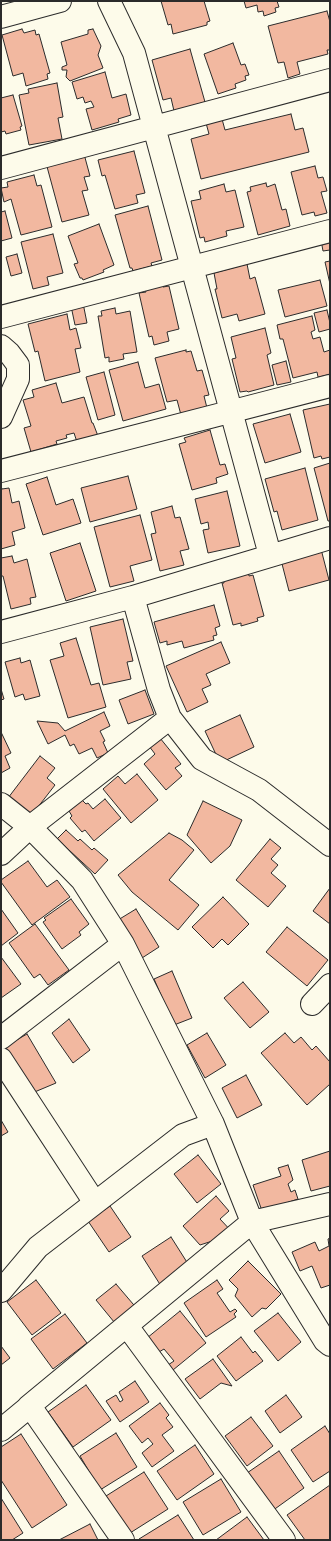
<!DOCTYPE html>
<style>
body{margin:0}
#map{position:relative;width:331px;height:1541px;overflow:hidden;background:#fdfbea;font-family:"DejaVu Sans",sans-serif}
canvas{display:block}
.frame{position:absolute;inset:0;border:2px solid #2b2b2b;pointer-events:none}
</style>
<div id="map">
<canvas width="331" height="1541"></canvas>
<div class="frame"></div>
</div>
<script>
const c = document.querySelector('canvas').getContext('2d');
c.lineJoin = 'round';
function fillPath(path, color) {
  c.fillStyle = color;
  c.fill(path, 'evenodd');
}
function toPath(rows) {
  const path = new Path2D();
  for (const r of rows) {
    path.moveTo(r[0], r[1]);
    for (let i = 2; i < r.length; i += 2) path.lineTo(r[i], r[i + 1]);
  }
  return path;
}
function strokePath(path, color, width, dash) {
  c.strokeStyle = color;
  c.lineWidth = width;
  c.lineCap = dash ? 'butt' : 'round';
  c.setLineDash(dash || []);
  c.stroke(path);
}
const building = toPath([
 [161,1,204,1,210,21,207,22,207,25,173,34,171,24,168,25,161,1],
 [244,1,277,1,279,7,275,8,276,12,264,16,263,11,258,12,257,5,246,8,244,1],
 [327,11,330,22,330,50,327,50,328,54,297,62,300,74,288,78,284,62,278,63,268,26,327,11],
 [22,29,24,33,35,30,36,35,39,34,50,73,47,74,48,79,26,86,23,73,13,76,2,35,22,29],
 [93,29,101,46,98,55,103,68,70,81,66,77,67,70,62,70,62,67,67,65,61,42,88,34,88,30,93,29],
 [233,43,241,65,245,64,249,75,245,76,246,80,235,84,236,88,218,94,204,54,233,43],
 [190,49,205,102,174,111,171,98,163,100,152,60,190,49],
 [105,72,112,98,126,94,131,115,118,119,119,122,92,130,86,109,94,107,91,101,85,103,83,97,77,99,72,82,105,72],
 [57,83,63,117,58,118,62,139,29,145,19,95,29,93,28,89,57,83],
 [13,95,22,126,20,127,21,130,6,134,5,131,1,132,1,98,13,95],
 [291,114,295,130,303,128,309,152,201,179,191,139,209,134,206,123,222,119,225,130,291,114],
 [134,151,145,193,136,195,138,203,115,209,105,175,102,176,98,160,134,151],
 [84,154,90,176,84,177,88,190,82,191,89,215,62,222,46,163,84,154],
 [315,166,318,178,323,177,327,191,321,192,327,213,315,216,314,212,302,215,291,172,315,166],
 [34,175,37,186,41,185,52,227,21,235,11,199,4,202,1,188,8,187,7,182,34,175],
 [266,183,267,187,275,184,282,210,286,209,290,226,258,235,247,192,251,191,250,187,266,183],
 [224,184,226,192,235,190,244,227,226,231,227,236,205,242,204,237,200,238,191,201,201,199,199,191,224,184],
 [148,206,162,260,151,263,152,266,133,271,132,268,130,268,115,215,148,206],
 [5,211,12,238,1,241,1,212,5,211],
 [99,224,114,265,103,270,104,272,83,280,82,278,80,278,74,264,78,263,68,236,99,224],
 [53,234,63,273,47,277,49,285,33,289,21,242,53,234],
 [330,238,330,250,323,251,321,240,330,238],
 [17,254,22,273,11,276,6,257,17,254],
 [330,261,330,284,325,262,330,261],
 [247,264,250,279,255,277,265,314,239,321,237,314,222,318,215,289,217,289,214,273,247,264],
 [320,280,327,306,285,317,278,290,320,280],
 [163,285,163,287,169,286,179,329,167,332,169,341,154,345,152,336,149,337,139,293,146,292,145,289,163,285],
 [83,303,87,323,75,325,71,306,83,303],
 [115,308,116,314,130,311,137,352,123,354,124,359,109,362,109,357,105,358,98,316,102,316,101,311,115,308],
 [327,310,330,323,330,329,319,332,314,313,327,310],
 [67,314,70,330,76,328,81,348,75,349,80,372,45,381,38,351,35,352,28,324,67,314],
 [312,316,315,330,311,332,313,339,320,337,324,352,330,350,330,374,318,377,317,372,293,378,283,339,280,339,277,325,312,316],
 [265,328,271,353,267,355,274,385,248,392,247,391,240,392,232,359,236,358,231,337,265,328],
 [186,350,186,352,191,351,197,371,202,370,209,395,204,396,207,408,181,415,177,400,167,402,155,358,186,350],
 [286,361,291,382,277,385,272,365,286,361],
 [138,362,145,388,159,384,166,409,123,421,109,370,138,362],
 [104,372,115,415,98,420,86,377,104,372],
 [56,383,62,403,84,397,92,423,93,423,98,436,77,442,74,433,66,435,67,438,56,441,57,444,31,452,24,428,31,426,23,400,34,397,32,390,56,383],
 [330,404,330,457,322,459,321,456,314,458,303,410,330,404],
 [290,414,301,452,265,463,253,424,290,414],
 [210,430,220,465,225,464,228,474,216,478,217,483,192,490,179,444,186,442,184,438,210,430],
 [330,463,330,521,328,521,314,468,330,463],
 [305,468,318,520,282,530,277,511,274,512,265,479,305,468],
 [128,476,137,509,90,522,81,488,128,476],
 [47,477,56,505,73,499,81,523,43,535,26,484,47,477],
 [1,486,2,489,9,488,12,503,19,501,25,528,12,532,15,545,1,549,1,486],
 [227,491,240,546,208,553,203,530,209,529,208,522,201,524,195,499,227,491],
 [172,506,175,518,180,517,189,549,180,551,184,565,160,571,151,534,156,533,151,512,172,506],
 [140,515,152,560,130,566,134,581,110,587,94,527,140,515],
 [80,543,96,591,66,601,50,553,80,543],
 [321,549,329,580,289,591,281,560,321,549],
 [12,556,14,563,27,559,36,597,30,598,31,604,11,609,3,576,1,576,1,558,12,556],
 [248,571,249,576,253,575,264,616,257,618,258,621,241,626,241,623,233,625,222,583,224,583,223,577,248,571],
 [214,605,220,626,215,628,217,635,213,636,214,640,184,648,182,641,167,645,167,641,160,643,154,622,214,605],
 [123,619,133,661,127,662,131,679,103,685,90,627,123,619],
 [76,638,91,685,99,683,106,707,68,718,50,660,64,656,60,643,76,638],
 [221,642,230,663,206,674,211,685,202,689,208,702,187,712,166,666,221,642],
 [20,658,21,663,30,660,40,696,25,700,23,694,15,697,5,662,20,658],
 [1,689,4,699,1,700,1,689],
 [145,690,154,714,128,724,119,700,145,690],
 [104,712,110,726,100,731,105,741,103,742,108,753,97,758,92,748,79,754,74,744,70,746,65,735,48,744,37,721,58,723,65,731,104,712],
 [240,715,254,747,220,763,205,731,240,715],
 [1,732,11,753,5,756,10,768,1,773,1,732],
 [160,738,181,764,175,768,182,776,166,790,144,764,155,754,149,746,160,738],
 [40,756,55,768,47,778,55,785,31,816,8,798,40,756],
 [137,774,158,800,131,823,103,789,118,776,125,784,137,774],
 [105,799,121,818,94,841,85,830,82,832,70,818,72,816,69,811,82,800,86,804,88,803,93,809,105,799],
 [203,801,242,820,230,846,211,863,187,835,203,801],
 [66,830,78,841,80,839,92,850,94,848,108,860,95,874,57,839,66,830],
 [169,833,182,840,194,850,169,880,199,905,178,930,132,892,118,875,169,833],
 [270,839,281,848,271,859,278,865,271,873,286,886,268,907,236,880,270,839],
 [28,861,47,887,57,880,70,897,32,925,1,882,1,880,28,861],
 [330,888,330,924,313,911,330,888],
 [223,897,249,924,228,945,222,939,213,948,192,927,223,897],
 [71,899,89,924,79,932,81,935,62,949,43,922,46,920,44,918,71,899],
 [1,909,18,933,1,946,1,909],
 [136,909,159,947,142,958,118,920,136,909],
 [35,924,69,970,48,985,40,974,34,978,9,943,35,924],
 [287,927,328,960,307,986,266,952,287,927],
 [1,957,21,984,1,998,1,957],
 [172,971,192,1018,174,1025,154,979,172,971],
 [243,982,269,1012,250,1028,224,998,243,982],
 [69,1019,90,1050,73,1063,52,1033,69,1019],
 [207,1033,226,1065,205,1078,187,1045,207,1033],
 [285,1033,294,1043,301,1037,312,1050,316,1046,330,1062,330,1084,307,1105,261,1053,285,1033],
 [27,1034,56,1083,25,1096,1,1049,27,1034],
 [246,1075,262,1105,237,1118,222,1088,246,1075],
 [1,1120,8,1132,1,1136,1,1120],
 [330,1151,330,1186,311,1191,302,1160,330,1151],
 [198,1155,221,1184,197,1203,174,1174,198,1155],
 [288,1165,293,1180,288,1184,291,1192,295,1190,298,1199,262,1211,253,1185,281,1176,278,1168,288,1165],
 [216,1196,229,1211,220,1219,234,1234,200,1245,183,1226,216,1196],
 [110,1206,131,1237,109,1252,88,1221,110,1206],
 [171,1237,190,1267,161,1286,142,1256,171,1237],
 [330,1238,330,1285,321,1288,312,1266,300,1271,292,1252,315,1242,319,1251,329,1246,328,1239,330,1238],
 [248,1261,281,1294,266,1309,262,1308,252,1317,235,1296,238,1289,229,1280,248,1261],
 [36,1280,61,1313,32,1335,7,1302,36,1280],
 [217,1280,223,1289,217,1293,230,1312,235,1309,237,1311,234,1314,236,1317,206,1337,184,1303,217,1280],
 [116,1284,139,1311,119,1328,96,1300,116,1284],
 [180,1311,206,1343,173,1370,168,1365,174,1361,164,1349,159,1352,147,1338,180,1311],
 [278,1313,301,1342,278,1361,254,1331,278,1313],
 [65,1314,87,1343,53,1369,31,1339,65,1314],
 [241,1337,253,1353,255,1351,263,1361,236,1381,217,1356,241,1337],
 [1,1346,10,1358,1,1365,1,1346],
 [213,1359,232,1386,221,1383,200,1399,185,1379,213,1359],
 [135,1381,149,1402,120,1422,106,1401,116,1395,120,1402,123,1400,119,1392,135,1381],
 [86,1385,111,1420,73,1447,48,1412,86,1385],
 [286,1395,302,1417,280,1433,265,1411,286,1395],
 [160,1403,169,1415,166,1418,173,1427,162,1435,174,1451,152,1467,142,1453,153,1444,148,1438,142,1443,129,1426,160,1403],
 [251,1417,273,1446,247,1466,225,1436,251,1417],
 [325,1426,330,1434,330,1471,313,1482,291,1450,325,1426],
 [116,1433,137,1467,100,1490,80,1456,116,1433],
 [21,1434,67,1505,32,1528,1,1480,1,1447,21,1434],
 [195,1445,214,1474,177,1500,157,1471,195,1445],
 [279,1451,304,1488,272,1511,247,1473,279,1451],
 [144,1472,168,1509,130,1533,106,1496,144,1472],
 [221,1479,241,1512,203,1535,183,1502,221,1479],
 [330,1485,330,1540,305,1540,287,1515,330,1485],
 [1,1498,23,1533,12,1540,1,1540,1,1498],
 [178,1515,194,1540,140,1540,139,1539,178,1515],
 [247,1517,264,1540,216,1540,247,1517],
 [90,1524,98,1540,59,1540,90,1524]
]);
fillPath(building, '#f2b8a0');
strokePath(building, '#2b2b2b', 1);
const minor = toPath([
 [109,1,134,53,270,555],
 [1,17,60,1],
 [1,168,330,80],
 [1,317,330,231],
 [1,346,9,353,18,365,18,379,1,417],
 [1,471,330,386],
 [133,597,159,690,170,718,202,759,259,790,330,845],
 [1,632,133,597,330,538],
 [1,804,30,827,82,880,123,944,213,1124,252,1222,325,1341,330,1345],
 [1,854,30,827,170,718],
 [312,1004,330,985],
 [1,1038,123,944],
 [1,1059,95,1203],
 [1,1291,38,1247,183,1135,213,1124],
 [127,1326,284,1540],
 [30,1406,123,1540],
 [1,1430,30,1406,28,1407,252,1222,330,1204]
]);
strokePath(minor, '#2b2b2b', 24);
strokePath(minor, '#fdfbea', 22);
</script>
